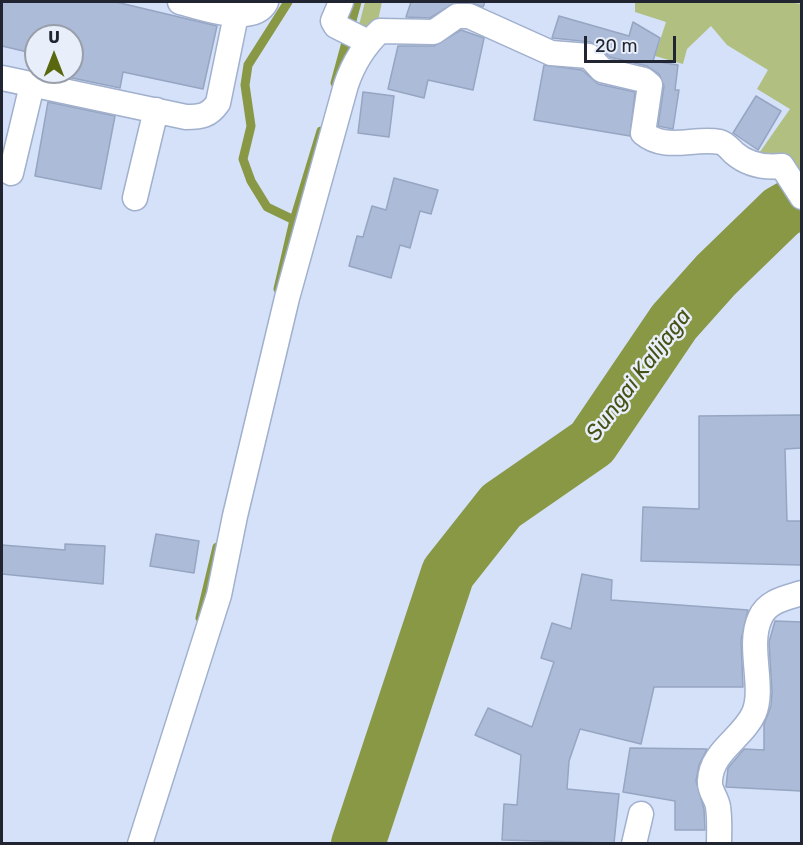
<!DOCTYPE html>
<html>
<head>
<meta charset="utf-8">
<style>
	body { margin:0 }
	#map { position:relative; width:803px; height:845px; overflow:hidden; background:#d4e1f9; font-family:Rubik,sans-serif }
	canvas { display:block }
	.frame { position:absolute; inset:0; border:3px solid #202531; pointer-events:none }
	.north { position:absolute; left:24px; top:24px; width:60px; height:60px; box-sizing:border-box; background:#e8eefa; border:2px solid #989eaa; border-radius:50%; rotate:0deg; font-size:16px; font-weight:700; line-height:24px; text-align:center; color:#202531 }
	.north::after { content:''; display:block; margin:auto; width:21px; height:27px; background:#59670e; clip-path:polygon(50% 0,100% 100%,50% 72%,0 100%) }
	.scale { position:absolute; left:584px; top:36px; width:92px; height:27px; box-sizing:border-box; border:3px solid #202531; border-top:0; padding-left:8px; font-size:18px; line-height:21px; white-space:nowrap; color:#202531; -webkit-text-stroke:4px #e8eefa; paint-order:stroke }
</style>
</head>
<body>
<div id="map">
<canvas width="803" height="845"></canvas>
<div class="frame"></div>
<div class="north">U</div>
<div class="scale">20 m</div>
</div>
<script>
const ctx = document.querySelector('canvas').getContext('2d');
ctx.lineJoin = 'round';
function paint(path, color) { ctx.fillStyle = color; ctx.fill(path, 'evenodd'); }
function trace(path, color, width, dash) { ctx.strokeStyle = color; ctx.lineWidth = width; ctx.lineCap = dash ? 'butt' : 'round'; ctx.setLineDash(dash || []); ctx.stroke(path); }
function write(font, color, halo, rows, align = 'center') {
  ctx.font = font + ' Rubik,sans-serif'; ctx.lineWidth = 5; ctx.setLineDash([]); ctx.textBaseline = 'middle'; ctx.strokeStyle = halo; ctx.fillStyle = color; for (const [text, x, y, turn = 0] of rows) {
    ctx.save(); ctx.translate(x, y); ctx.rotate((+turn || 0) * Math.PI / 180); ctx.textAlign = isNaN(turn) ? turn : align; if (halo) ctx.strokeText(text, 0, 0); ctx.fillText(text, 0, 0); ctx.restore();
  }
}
paint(new Path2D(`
	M365,2H382L377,25L369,31L359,25Z
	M635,2H788L801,4V175L755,159L790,109L757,89L768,70L727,45L711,26L687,49L683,64L655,56L666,22L635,12Z`), '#b1bf80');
trace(new Path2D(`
	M288,2L248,65L245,85L251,126L243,159L251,181L267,207L294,220
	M335,83L357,2
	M278,289L294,220L321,131
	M200,618L217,547`), '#889845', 9);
trace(new Path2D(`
	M358,844L448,573L501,506L592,443L674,322L716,275L781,212L802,200`), '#889845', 54);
const building = new Path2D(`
	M2,2H116L217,26L203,89L123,72L120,88L53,74V72H72V36H36V54L2,46Z
	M411,2H485L483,7L469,2H456L430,18L406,17Z
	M559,16L629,36L633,22L660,38L653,61L678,65L675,90H679L673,129L658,126L664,86L659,74L647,66L610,57L591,42L552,38Z
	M461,30L484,38L473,90L428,80L424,98L388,89L398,46H434Z
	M544,65L582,70L598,84L635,92L630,136L534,120Z
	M363,92L394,96L389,137L358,133Z
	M756,96L781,111L758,150L733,133Z
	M48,102L115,116L101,189L35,176Z
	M394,178L438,190L431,214L420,211L410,248L400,245L391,278L349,266L357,236L363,237L372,206L386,210Z
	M801,415V448L785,449L787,521H801V565L641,561L643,507L699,509V416Z
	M156,534L199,541L194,573L150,566Z
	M65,544L105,546L103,584L2,574V545L65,550Z
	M582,574L612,580L611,600L748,610L741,640L743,687H654L641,744L580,729L569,761L567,789L619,794L614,843L502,840L504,804L517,805L521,755L475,735L488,708L532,727L554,662L541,658L552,623L571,629Z
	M775,621L801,622V791L726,787L728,768L744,749L764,750V724L771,706L772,692L769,642Z
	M630,748L707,749L699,765L696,781L704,809L705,830H675V801L623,792Z`);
paint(building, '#acbbd8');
trace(building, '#96a5c1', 1.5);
const minor = new Path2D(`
	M180,2C201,7 253,27 266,2
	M341,2L333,21L336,26L368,42
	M2,78L186,117C201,117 209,116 218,103L236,15
	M11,173L32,85
	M135,198L156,110
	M140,844L219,595L235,516L287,298L346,85C353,64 364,46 380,31L434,32L457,16H469L551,53L589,56L602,70L644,80L650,85L643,133C666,152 693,137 720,142C725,143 730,149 734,153C748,165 764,168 782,166L802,197
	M634,844L641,814
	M719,844C719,832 720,819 718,807C717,798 709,791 710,781C711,751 743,738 754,713C765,687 747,646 760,618C767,601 786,598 802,593`);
trace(minor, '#a1b0cd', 27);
trace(minor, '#fff', 24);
write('italic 22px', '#465114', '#e8eefa', [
	["Sungai Kalijaga",639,375,-53]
]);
</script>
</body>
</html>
